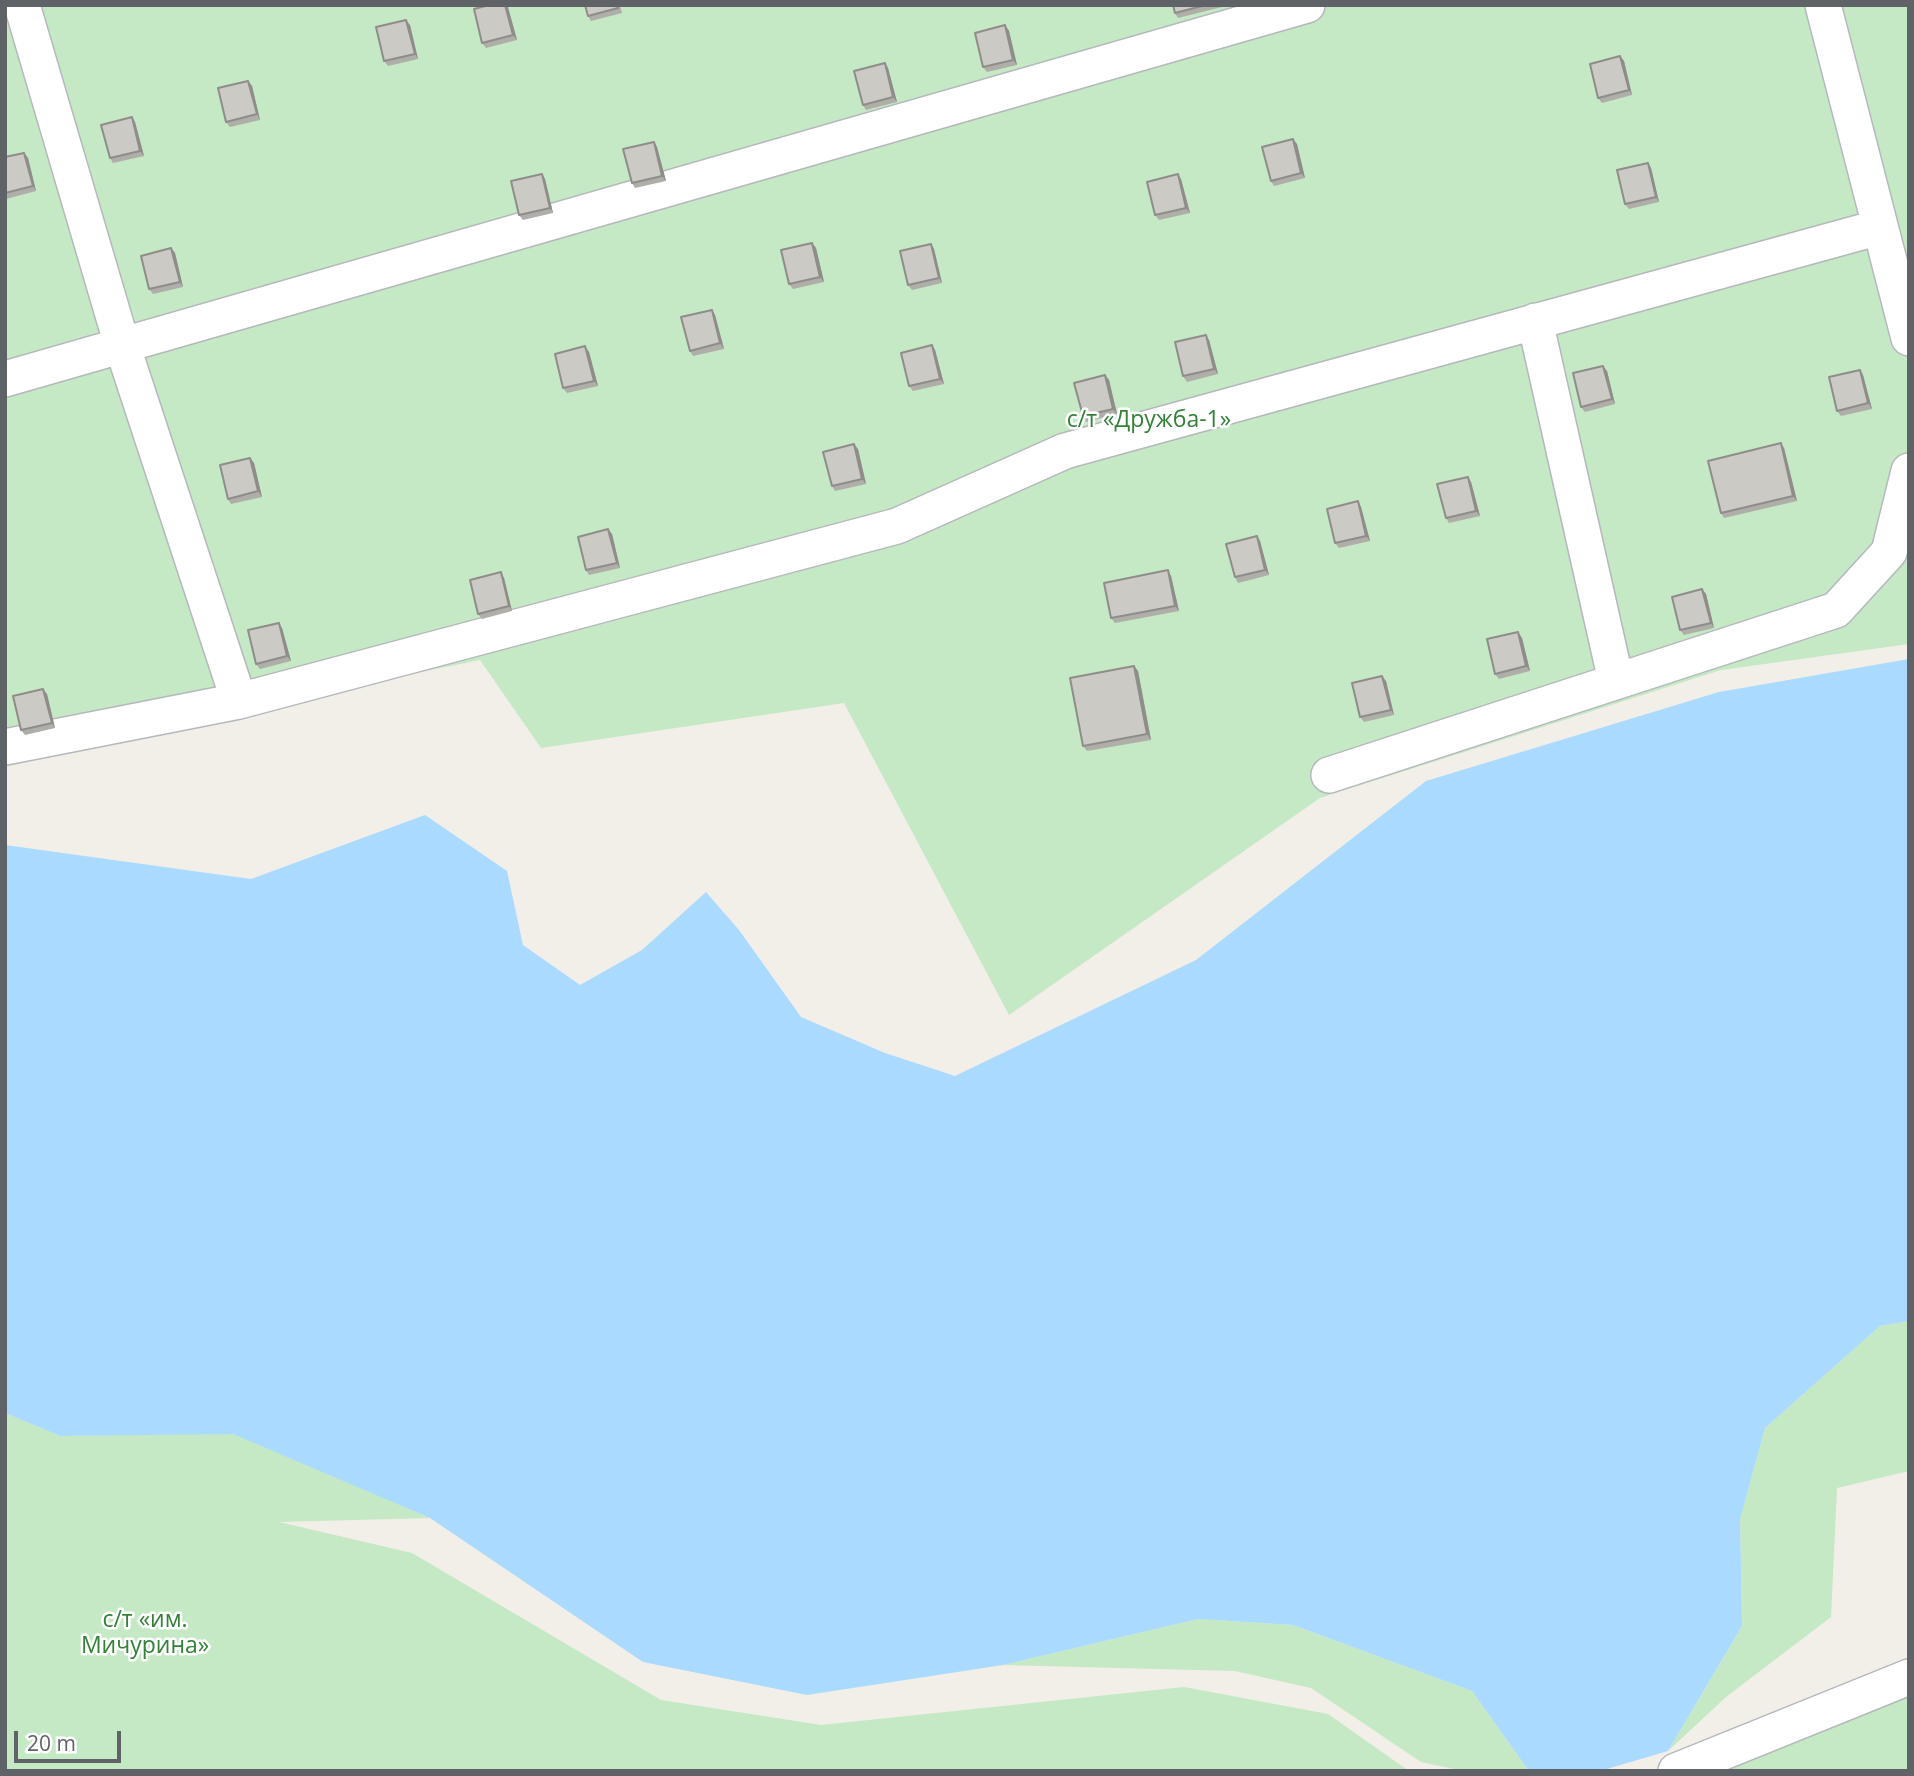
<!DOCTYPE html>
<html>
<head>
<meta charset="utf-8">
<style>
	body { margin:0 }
	#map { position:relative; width:1914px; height:1776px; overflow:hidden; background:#f1efe8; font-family:"Open Sans",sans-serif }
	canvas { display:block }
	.frame { position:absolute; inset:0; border:7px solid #5f6368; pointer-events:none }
	.scale { position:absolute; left:14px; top:1731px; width:107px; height:32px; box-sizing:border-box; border:4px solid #5f6368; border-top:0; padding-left:9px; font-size:21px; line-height:24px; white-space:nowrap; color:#5f6368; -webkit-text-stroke:5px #fff; paint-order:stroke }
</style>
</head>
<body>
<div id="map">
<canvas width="1914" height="1776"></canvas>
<div class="frame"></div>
<div class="scale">20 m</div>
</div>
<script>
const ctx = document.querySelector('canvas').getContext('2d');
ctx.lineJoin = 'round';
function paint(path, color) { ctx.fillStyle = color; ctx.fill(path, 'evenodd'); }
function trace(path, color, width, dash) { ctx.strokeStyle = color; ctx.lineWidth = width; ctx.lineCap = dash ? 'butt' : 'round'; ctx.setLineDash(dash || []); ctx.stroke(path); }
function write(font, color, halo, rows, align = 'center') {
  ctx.font = font + ' "Open Sans",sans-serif'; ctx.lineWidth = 5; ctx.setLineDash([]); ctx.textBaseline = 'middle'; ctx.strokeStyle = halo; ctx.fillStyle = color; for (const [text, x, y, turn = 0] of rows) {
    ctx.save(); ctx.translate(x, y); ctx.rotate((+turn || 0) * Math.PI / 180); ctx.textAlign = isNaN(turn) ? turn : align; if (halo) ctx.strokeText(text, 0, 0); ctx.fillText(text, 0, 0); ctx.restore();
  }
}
paint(new Path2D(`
	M5,5H1909V644L1721,670L1320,798L1009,1015L844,703L541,748L480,660L5,757Z
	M1909,1321V1471L1837,1488L1831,1617L1726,1697L1668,1751L1742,1626L1740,1518L1765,1428L1880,1326Z
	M5,1413L60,1436L233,1433L430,1518L279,1522L412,1553L661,1700L821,1725L1184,1687L1328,1714L1409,1771H5Z
	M1198,1619L1293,1625L1472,1691L1529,1771H1463L1421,1762L1311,1688L1235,1671L1003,1665Z
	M1909,1689V1771H1706Z`), '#c5e8c5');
paint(new Path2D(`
	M1909,659V1321L1880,1326L1765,1428L1740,1519L1742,1626L1668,1751L1600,1771H1529L1472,1691L1293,1625L1198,1619L1003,1665L807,1695L643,1662L430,1518L233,1434L60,1436L5,1413V845L251,879L425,815L507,871L523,945L580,985L642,950L706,892L739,930L801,1017L885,1053L955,1076L1196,960L1426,781L1719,692Z`), '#aadaff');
const minor = new Path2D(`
	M22,5L122,345L239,701
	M1823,5L1909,338
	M1535,321L1616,681
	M5,379L1307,5
	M5,747L239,701L897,526L1065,451L1880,227
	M1329,775L1836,610L1889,552L1909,471
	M1676,1771L1909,1677`);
trace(minor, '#b5b8bc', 38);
trace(minor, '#fff', 35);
paint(new Path2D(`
	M489,5H507L517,40L486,48L482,43Z
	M620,5L622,13L591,21L588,16Z
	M1173,5H1230L1178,18L1175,13Z
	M410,25L418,59L388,66L384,61Z
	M1005,25L1009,31L1017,65L987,72L983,67Z
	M1620,56L1624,61L1632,95L1602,103L1598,98Z
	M885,63L888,68L897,102L866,110L863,105Z
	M248,81L252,86L260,120L230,127L226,122Z
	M132,117L135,122L144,156L113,163L110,158Z
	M654,142L657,147L666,181L635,188L632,183Z
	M1297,144L1305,178L1274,186L1271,181Z
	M24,153L28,158L36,191L6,199L5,157Z
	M1648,163L1651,168L1659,202L1629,209L1625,204Z
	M542,174L545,179L553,213L523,220L519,215Z
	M1181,179L1190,213L1159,220L1155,215Z
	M812,243L816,248L824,282L793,289L789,284Z
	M931,244L934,249L942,283L912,290L908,285Z
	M171,248L175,253L183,287L153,294L149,289Z
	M712,310L715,315L724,349L693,356L690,351Z
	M1209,340L1218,374L1187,382L1183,376Z
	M932,345L935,350L944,384L913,391L909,386Z
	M589,352L598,386L567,393L563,388Z
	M1860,370L1863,375L1872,409L1841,416L1837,411Z
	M1607,371L1615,404L1585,412L1581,407Z
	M1105,375L1109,380L1117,414L1086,422L1083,416Z
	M1784,448L1797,501L1724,518L1721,513Z
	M858,449L866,484L835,491L832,486Z
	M250,458L254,463L262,497L231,504L228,499Z
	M1471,482L1480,516L1449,523L1446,518Z
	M1358,501L1361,507L1370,541L1339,548L1335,543Z
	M612,534L620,568L589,575L586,570Z
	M1257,536L1260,541L1269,575L1238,583L1235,577Z
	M1171,576L1179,611L1115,623L1111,618Z
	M504,578L512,611L482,619L478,614Z
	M1702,589L1706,594L1714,628L1684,635L1680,630Z
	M282,628L291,661L260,669L256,664Z
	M1522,638L1530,671L1499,679L1495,674Z
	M1134,666L1138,671L1151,740L1087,751L1083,746Z
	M1386,681L1394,715L1364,722L1360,717Z
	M47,694L55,728L25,735L21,730Z`), '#afaea9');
paint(new Path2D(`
	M505,5L508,7L517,40L513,35Z
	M406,20L410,25L418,59L415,54Z
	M1005,25L1009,31L1017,65L1013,60Z
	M1620,56L1624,61L1632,95L1629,90Z
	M885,63L888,68L897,102L893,97Z
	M248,81L252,86L260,120L257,114Z
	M132,117L135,122L144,156L140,151Z
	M1293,139L1297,144L1305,178L1301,173Z
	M654,142L657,147L666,181L662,176Z
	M24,153L28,158L36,191L33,186Z
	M1648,163L1651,168L1659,202L1656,197Z
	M542,174L545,179L553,213L550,208Z
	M1178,174L1181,179L1190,213L1186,208Z
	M812,243L816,248L824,282L820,277Z
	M931,244L934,249L942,283L939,278Z
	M171,248L175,253L183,287L180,282Z
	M712,310L715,315L724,349L720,343Z
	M1206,335L1209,340L1218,374L1214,369Z
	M932,345L935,350L944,384L940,379Z
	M585,346L589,352L598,386L594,381Z
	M1603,366L1607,371L1615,404L1612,399Z
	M1860,370L1863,375L1872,409L1868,403Z
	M1105,375L1109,380L1117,414L1113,409Z
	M1781,443L1784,448L1797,501L1793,496Z
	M854,444L858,449L866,484L862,479Z
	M250,458L254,463L262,497L258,491Z
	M1468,477L1471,482L1480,516L1476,511Z
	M1358,501L1361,507L1370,541L1366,536Z
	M608,529L612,534L620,568L617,563Z
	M1257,536L1260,541L1269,575L1265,570Z
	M1168,570L1171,576L1179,611L1175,606Z
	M501,572L504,578L512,611L509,606Z
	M1702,589L1706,594L1714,628L1711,623Z
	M279,623L282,628L291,661L287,656Z
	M1518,632L1522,638L1530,671L1526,666Z
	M1134,666L1138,671L1151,740L1147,734Z
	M1382,676L1386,681L1394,715L1391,710Z
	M43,689L47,694L55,728L52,723Z`), '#8f8d8a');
const building = new Path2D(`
	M489,5H505L513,35L482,43L474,9Z
	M585,5H618V8L588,16Z
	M1173,5H1206L1175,13Z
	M406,20L415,54L384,61L376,27Z
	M1005,25L1013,60L983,67L975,33Z
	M1620,56L1629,90L1598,98L1590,64Z
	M885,63L893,97L863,105L854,71Z
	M248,81L257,114L226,122L218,88Z
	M132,117L140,151L110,158L101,125Z
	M1293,139L1301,173L1271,181L1262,147Z
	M654,142L662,176L632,183L623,149Z
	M24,153L33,186L5,193V157Z
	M1648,163L1656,197L1625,204L1617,170Z
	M542,174L550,208L519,215L511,181Z
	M1178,174L1186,208L1155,215L1147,182Z
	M812,243L820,277L789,284L781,250Z
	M931,244L939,278L908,285L900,251Z
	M171,248L180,282L149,289L141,256Z
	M712,310L720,343L690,351L681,317Z
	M1206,335L1214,369L1183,376L1175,342Z
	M932,345L940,379L909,386L901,353Z
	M585,346L594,381L563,388L555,354Z
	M1603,366L1612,399L1581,407L1573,373Z
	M1860,370L1868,403L1837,411L1829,377Z
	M1105,375L1113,409L1083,416L1074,383Z
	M1781,443L1793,496L1721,513L1708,461Z
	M854,444L862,479L832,486L823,452Z
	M250,458L258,491L228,499L220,465Z
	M1468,477L1476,511L1446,518L1437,484Z
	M1358,501L1366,536L1335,543L1327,509Z
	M608,529L617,563L586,570L578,537Z
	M1257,536L1265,570L1235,577L1226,544Z
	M1168,570L1175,606L1111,618L1104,583Z
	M501,572L509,606L478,614L470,580Z
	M1702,589L1711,623L1680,630L1672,597Z
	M279,623L287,656L256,664L248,630Z
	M1518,632L1526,666L1495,674L1487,639Z
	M1134,666L1147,734L1083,746L1070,678Z
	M1382,676L1391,710L1360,717L1352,683Z
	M43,689L52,723L21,730L13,696Z`);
paint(building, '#cccac5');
trace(building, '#8f8d8a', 2);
write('23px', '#348238', '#fff', [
	["с/т «Дружба-1»",1149,420],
	["с/т «им.",145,1620],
	["Мичурина»",145,1646]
]);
</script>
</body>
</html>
